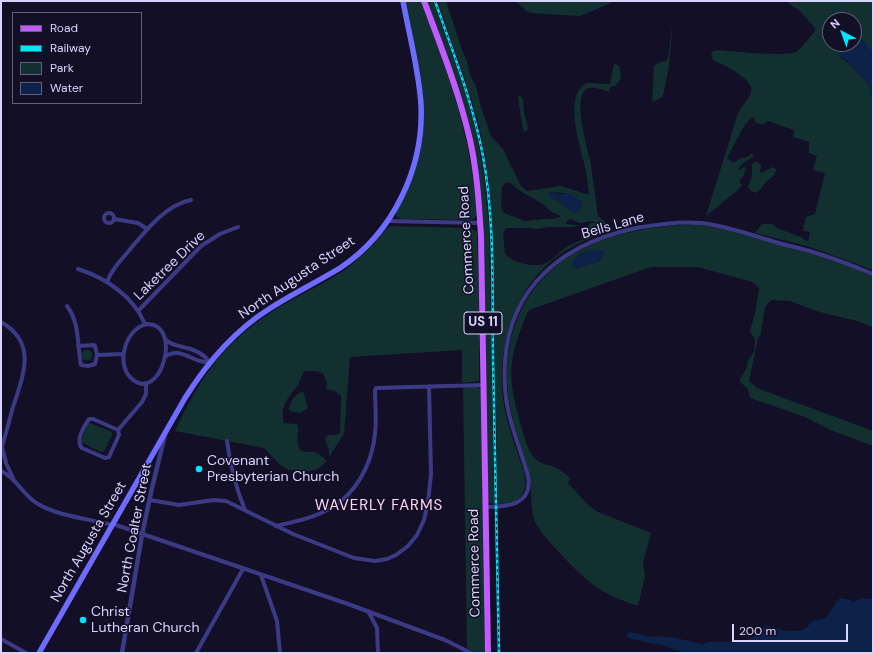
<!DOCTYPE html>
<html>
<head>
<meta charset="utf-8">
<style>
	body { margin:0 }
	#map { position:relative; width:874px; height:654px; overflow:hidden; background:#130f26; font-family:"DM Sans",sans-serif }
	canvas { display:block }
	.frame { position:absolute; inset:0; border:2px solid #d9d4ff; pointer-events:none }
	.legend { position:absolute; left:12px; top:12px; width:130px; height:92px; box-sizing:border-box; background:#130f26; border:1px solid #625e7d; margin:0; padding:5px 7px; list-style:none; font-size:12px; color:#d9d4ff }
	.legend li { display:flex; align-items:center; gap:8px; height:20px }
	.legend b { width:20px; border:1px solid #625e7d }
	.north { position:absolute; left:822px; top:12px; width:40px; height:40px; box-sizing:border-box; background:#130f26; border:1px solid #625e7d; border-radius:50%; rotate:319deg; font-size:11px; font-weight:700; line-height:16px; text-align:center; color:#d9d4ff }
	.north::after { content:''; display:block; margin:auto; width:14px; height:18px; background:#00e5ff; clip-path:polygon(50% 0,100% 100%,50% 72%,0 100%) }
	.scale { position:absolute; left:732px; top:624px; width:116px; height:18px; box-sizing:border-box; border:2px solid #d9d4ff; border-top:0; padding-left:5px; font-size:12px; line-height:14px; white-space:nowrap; color:#d9d4ff; -webkit-text-stroke:3px #130f26; paint-order:stroke }
</style>
</head>
<body>
<div id="map">
<canvas width="874" height="654"></canvas>
<div class="frame"></div>
<ul class="legend">
<li><b style="height:5px;background:#c25bff"></b>Road</li>
<li><b style="height:5px;background:#00e5ff"></b>Railway</li>
<li><b style="height:11px;background:#12302f"></b>Park</li>
<li><b style="height:11px;background:#0c2248"></b>Water</li>
</ul>
<div class="north">N</div>
<div class="scale">200 m</div>
</div>
<script>
const ctx = document.querySelector('canvas').getContext('2d');
ctx.lineJoin = 'round';
function paint(path, color) { ctx.fillStyle = color; ctx.fill(path, 'evenodd'); }
function trace(path, color, width, dash) { ctx.strokeStyle = color; ctx.lineWidth = width; ctx.lineCap = dash ? 'butt' : 'round'; ctx.setLineDash(dash || []); ctx.stroke(path); }
function write(font, color, halo, rows, align = 'center') {
  ctx.font = font + ' "DM Sans",sans-serif'; ctx.lineWidth = 3; ctx.setLineDash([]); ctx.textBaseline = 'middle'; ctx.strokeStyle = halo; ctx.fillStyle = color; for (const [text, x, y, turn = 0] of rows) {
    ctx.save(); ctx.translate(x, y); ctx.rotate((+turn || 0) * Math.PI / 180); ctx.textAlign = isNaN(turn) ? turn : align; if (halo) ctx.strokeText(text, 0, 0); ctx.fillText(text, 0, 0); ctx.restore();
  }
}
paint(new Path2D(`
	M405,1H421C437,44 454,87 464,131C471,158 474,185 477,213L475,218L472,220L401,219L396,216V213L406,192L414,173L423,124Z
	M427,1H433C446,39 462,77 472,116C482,153 486,191 489,228L494,504L490,503L488,500L484,264L475,157Z
	M438,1H446L462,50L467,61L470,75L476,86L480,104L491,136L503,149L521,186L527,191L561,186L589,195C588,186 587,176 585,167C581,146 562,96 587,83L610,84L614,64L619,65L621,76L620,80L615,86L610,87L609,92C602,90 591,85 585,90C573,102 588,149 591,165C593,182 596,199 598,216L613,229C594,236 575,244 559,255C513,288 495,352 504,405C508,428 517,450 524,472C529,493 520,504 498,504L492,224C490,199 489,173 484,148C474,97 454,49 438,1ZM509,182L520,191L543,204L550,211L559,215L560,217L554,219H544L525,221L504,213L502,210L501,206L502,188L504,184ZM551,192C569,194 571,191 581,207L575,213H573L556,200L550,197L549,195ZM570,219L580,223L594,221V223H591L587,227L590,234C585,240 575,242 568,246C560,251 554,259 546,263C535,269 512,262 505,254L503,234L506,228H529L538,229L548,227H574L578,225L566,224V222Z
	M516,1H615L588,13L579,16L530,13L525,10Z
	M785,1H873V53C866,45 854,32 854,20H851C841,8 840,20 830,20V44H845L844,48L839,53V57L846,61L868,83L872,96L873,110V270L807,246L755,233L762,224H772L779,229L801,237L808,242L810,232L804,231L803,230L806,217L815,214L825,173L813,170L817,156L809,153V142L793,137L794,130L768,121C763,126 760,124 755,122L754,118L752,117L744,126L727,158L734,163L741,158L747,157L752,153L753,155V157L743,163L738,169L739,170L744,167L746,168L744,175L739,181L742,185L738,190L706,216L737,116C740,107 749,100 751,92C756,80 722,64 713,60L711,53L713,51L716,50C729,51 787,57 796,52C803,47 809,38 815,31V28L800,11Z
	M673,19L669,66L664,92L662,97L652,102L654,66L658,63L666,61L668,57Z
	M519,95L523,99L524,112L528,128L526,132L523,130L518,98Z
	M756,161L761,165L760,171L761,173L773,167L776,169C775,177 771,177 766,182C762,186 761,190 756,193L750,190L748,188L752,175V164Z
	M695,224L727,229L783,246L805,251L827,258L873,276V327L857,321L816,311L790,301L772,300L769,302L765,307L761,333L758,339L749,381L757,388L873,431V446L830,430L805,417L750,398L748,389L739,381L747,367L748,360L754,352L755,340L750,331L755,313L759,289L758,287L752,282L698,267H651L529,310L527,314C506,362 508,380 522,429C524,437 529,454 535,459C540,464 549,465 555,467C561,470 565,474 570,478L568,483L588,505L598,512L651,533L643,563L645,576L638,606C622,601 606,594 592,584C580,575 537,532 534,519C529,502 533,485 528,469C520,444 511,419 508,393C501,332 528,275 584,248C617,231 658,226 695,224ZM590,250H603V256L599,261L577,268L572,264L578,255Z
	M391,226L470,228L477,232L479,292V381L462,383V350L350,357L344,434L329,457V451L325,438L328,435H336L340,433L341,396L335,391L326,389L327,383L323,373L315,371H305C301,375 301,380 298,385C289,397 279,406 284,423L297,424C300,431 296,438 298,446C300,454 308,451 314,452C319,453 323,457 327,461L318,469L309,471L289,470L280,465L264,448L175,431C201,374 227,339 281,306C304,292 329,282 350,266C358,259 367,251 374,243C379,238 384,229 391,226Z
	M81.5 355a5.5 5.5 0 1 1 11 0a5.5 5.5 0 1 1-11 0Z
	M463,387H478L481,390L485,650L483,653H476L467,648Z
	M302,392L304,393L308,408L300,413L290,411L289,409C291,401 294,394 302,392Z
	M90,423L112,432V435L104,452H101L81,442L87,425Z`), '#12302f');
paint(new Path2D(`
	M854,24L863,41L873,53V110L872,96L868,83L847,61L839,57V53L844,48L845,44H854Z
	M552,192L559,194L569,193L581,201L582,205L575,213H573L556,200L549,197V194Z
	M590,250H603L604,253C600,265 587,264 577,268H574L572,264L577,256Z
	M840,598L847,599L853,602L862,598L873,599V653H685L665,646L631,639L626,636L629,632L652,637L659,636L676,638L702,644L708,642H744L755,636L766,625C774,629 795,633 803,630C808,627 811,621 816,620C821,619 823,620 827,616C833,611 834,603 840,598Z`), '#0c2248');
trace(new Path2D(`
	M104 218a5 5 0 1 1 10 0a5 5 0 1 1-10 0Z
	M114,219L138,223L147,229
	M388,221L480,223
	M78,269C106,278 133,296 145,324
	M107,282C111,271 119,262 127,253C143,234 164,205 191,200
	M67,306C80,323 77,345 81,365L88,366L95,364L97,355L95,346L94,345L78,346
	M138,311L201,246L220,234L238,227
	M1,322C38,343 23,376 13,407C9,421 6,435 1,449
	M147,324C184,324 160,406 131,378C115,363 126,328 147,324Z
	M165,339C173,350 197,343 210,363
	M97,355L123,354
	M165,357C176,347 189,358 200,361C203,362 207,362 210,363
	M89,419H93L118,430L119,435L109,457L105,458L82,448C75,441 84,426 89,419Z
	M118,430L142,402L146,394V384
	M227,441C230,465 236,488 245,510
	M2,447L6,463L13,478
	M1,471C17,478 23,496 38,504C58,516 89,519 113,525
	M150,500L179,505L214,500L226,501L293,534L354,558L375,561L387,559L396,555L408,546L417,535L424,520L428,502L431,474L429,386
	M486,507C507,507 533,505 528,476C520,447 507,419 505,388C499,298 552,246 636,228C658,224 680,221 702,223C727,226 751,235 775,242C788,246 801,248 813,252C834,258 853,266 873,274
	M113,524L348,604L445,640L471,653
	M276,526C298,521 323,516 341,501C361,485 373,458 375,433C377,419 375,405 375,390L376,388L484,385
	M261,575L277,621L280,653
	M368,611L377,628L378,653
	M1,639L26,653
	M196,653L243,569`), '#3d3a85', 4);
trace(new Path2D(`
	M122,653L142,535L152,488L165,435`), '#3d3a85', 4.5);
trace(new Path2D(`
	M39,653L185,398C207,363 234,331 269,309C292,294 317,282 340,268C393,233 424,168 421,105C419,70 409,35 403,1`), '#6f6bff', 5.5);
trace(new Path2D(`
	M424,1C441,47 459,92 470,140C477,171 479,204 481,236L488,653`), '#c25bff', 6);
const rail = new Path2D(`
	M435,1C453,52 473,103 483,156C495,222 492,291 493,358C495,456 497,555 499,653`);
trace(rail, '#00e5ff', 2.5);
trace(rail, '#130f26', 1, [3]);
for (const [x, y, r, color] of [
	[199,469,4,"#00e5ff"],
	[83,620,4,"#00e5ff"]
]) { const dot = new Path2D(); dot.arc(x, y, r, 0, 2 * Math.PI); ctx.fillStyle = color; ctx.fill(dot); trace(dot, '#130f26', 1.5); }
for (const [x, y, w] of [
	[483,323,38]
]) { const box = new Path2D(); box.roundRect(x - w / 2, y - 11, w, 22, 3); ctx.fillStyle = '#130f26'; ctx.fill(box); trace(box, '#d9d4ff', 1); }
write('bold 13px', '#d9d4ff', null, [
	["US 11",483,323]
]);
write('14px', '#d9d4ff', '#130f26', [
	["Bells Lane",613,226,-16],
	["Commerce Road",467,240,-93],
	["Laketree Drive",170,266,-44],
	["North Augusta Street",297,278,-34],
	["North Coalter Street",135,528,-79],
	["North Augusta Street",89,542,-60],
	["Commerce Road",475,563,-91]
]);
write('14px', '#d9d4ff', '#130f26', [
	["Covenant",207,461],
	["Presbyterian Church",207,477],
	["Christ",91,612],
	["Lutheran Church",91,628]
], 'left');
ctx.letterSpacing = '1px';
write('15px', '#ffd6f0', '#130f26', [
	["WAVERLY FARMS",379,506]
]);
ctx.letterSpacing = '0px';
</script>
</body>
</html>
